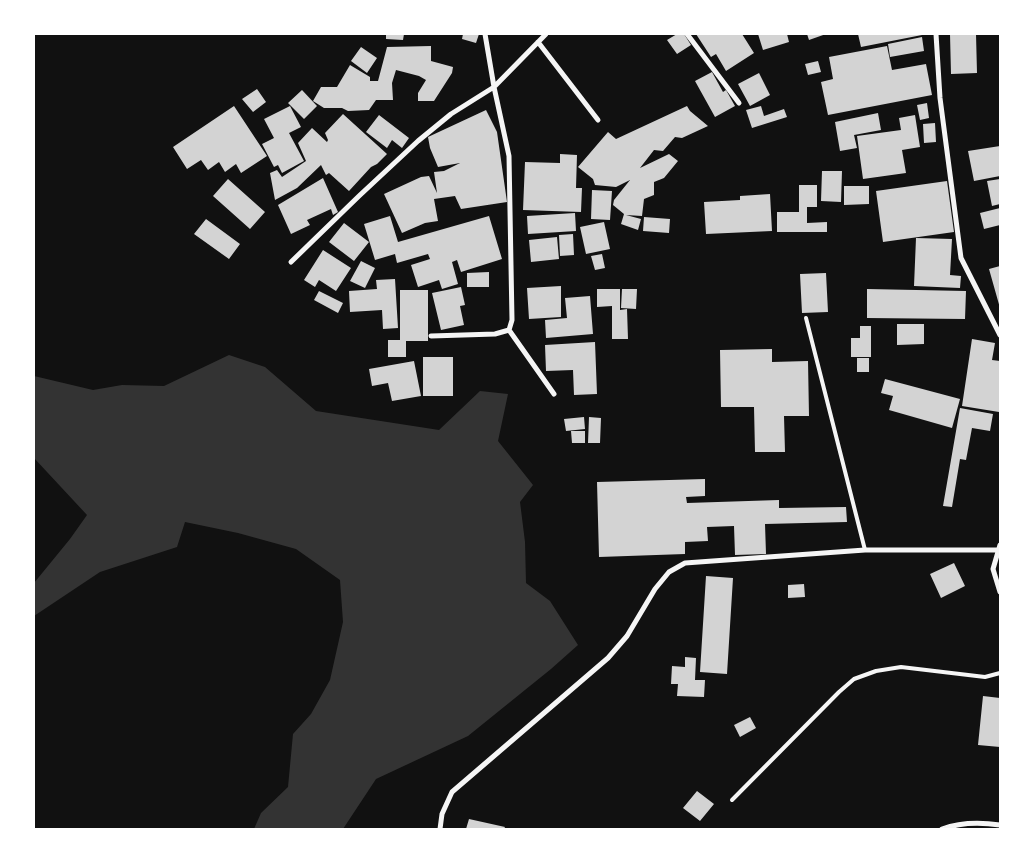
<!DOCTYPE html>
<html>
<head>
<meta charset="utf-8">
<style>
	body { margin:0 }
	#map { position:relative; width:1034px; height:863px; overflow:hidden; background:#111; font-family:"PT Serif",serif }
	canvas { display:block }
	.frame { position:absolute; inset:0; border:35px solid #fff; pointer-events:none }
</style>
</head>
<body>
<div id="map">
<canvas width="1034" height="863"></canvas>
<div class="frame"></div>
</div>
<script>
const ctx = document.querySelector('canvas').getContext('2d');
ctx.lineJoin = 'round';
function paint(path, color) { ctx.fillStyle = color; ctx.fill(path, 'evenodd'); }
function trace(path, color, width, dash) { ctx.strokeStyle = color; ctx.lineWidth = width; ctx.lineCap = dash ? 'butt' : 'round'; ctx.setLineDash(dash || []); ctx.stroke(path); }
paint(new Path2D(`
	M229,355L265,367L316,411L439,430L480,391L508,394L498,441L533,485L520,502L525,542L526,583L550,601L578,645L551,669L468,736L376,779L343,829H254L261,813L288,787L293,734L311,714L330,680L343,622L340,580L296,549L238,533L185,522L177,547L100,572L34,616V583L70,539L87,515L34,458V376L93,390L122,385L164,386Z`), '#333');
paint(new Path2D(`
	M386,34H404L403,40L386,39Z
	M463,34H479L476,43L462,39Z
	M677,34H684L691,45L677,54L667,40Z
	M696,34H742L754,53L726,71L716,54L711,57Z
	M758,34H787L789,42L763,50Z
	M807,34H826L809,40Z
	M858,34H922V35L861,47Z
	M950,34H976L977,73L951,74Z
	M922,37L924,51L890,57L888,44Z
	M431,46V61L453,67L452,73L434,101H418V93L426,80L419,76L396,70L392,83L393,100H376L369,110L348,111L342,108H324L313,101L321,87H337L350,65L370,77V81H378L387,47Z
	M887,46L892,70L926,64L932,95L828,115L821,82L833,79L829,57Z
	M361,47L377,58L367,73L351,61Z
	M818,61L821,72L808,75L805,64Z
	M712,72L723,92L726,90L735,106L715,117L695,81Z
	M759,73L770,95L750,106L738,84Z
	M257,89L266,102L253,112L242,99Z
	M302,90L317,106L304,119L288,103Z
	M927,103L929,118L920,120L917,105Z
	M234,106L267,156L241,173L236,164L225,172L219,162L208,170L201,160L187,169L173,147Z
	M290,106L301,127L289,133L304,161L282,173L278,165L274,167L262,144L274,138L264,119Z
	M687,106L690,111L708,126L682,138L675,137L663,151L654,150L640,168L669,154L678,161L664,178L654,182V195L644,199L642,216L626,215L641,219L638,230L621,224L624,214L613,205L614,200L630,180L616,187L595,185L593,179L578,167L608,132L616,139Z
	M761,106L764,116L784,109L787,117L752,128L746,110Z
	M486,110L497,132L507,202L461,209L455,196L434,199L438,221L425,223L402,233L384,194L421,177L429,176L437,193L434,172L444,171L460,163L438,167L430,148L428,137Z
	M878,113L881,130L854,135L857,148L840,151L835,122Z
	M343,114L387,154L377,164L371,167L349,191L329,173L326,175L321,165L297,188L275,200L270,173L277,170L282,177L306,161L298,143L312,128L327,142L328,140L325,133Z
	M379,115L409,138L402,148L392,140L387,148L366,132Z
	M915,115L920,147L902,150L906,173L863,179L857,136L901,130L899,118Z
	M935,123L936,142L924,143L923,124Z
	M1000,146V176L974,181L968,151Z
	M560,154L577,155L576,188H582L581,212L523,210L525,162L560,163Z
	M822,171H842L841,202L821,201Z
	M323,178L338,212L333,215L331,209L307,220L310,225L291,234L278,205Z
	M228,179L265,212L250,229L213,196Z
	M1000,179V204L992,206L987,181Z
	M947,181L954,232L883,242L876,191Z
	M799,185H817V207H807V223L827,222V232H777V212H799Z
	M844,186H869V204L844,205Z
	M592,190L612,191L610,220L591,219Z
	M770,194L772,231L706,234L704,202L740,200V196Z
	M1000,208V225L984,229L980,213Z
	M575,213L576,231L528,234L527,216Z
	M390,216L398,242L489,216L502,259L461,272L457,260L452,262L458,284L442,289L439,280L418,287L411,265L430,259L428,254L397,263L395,254L375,260L364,224Z
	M644,217L670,219L669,233L643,231Z
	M206,219L240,244L229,259L194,234Z
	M604,222L610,249L586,254L580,227Z
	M344,223L369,242L354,261L329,242Z
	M573,234L574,255L560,256L559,235Z
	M557,237L559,259L531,262L529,240Z
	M916,238L952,239L950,275L961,276L960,288L914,286Z
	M323,250L351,268L336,291L319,280L315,287L304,280Z
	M602,254L605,268L595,270L591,256Z
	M361,261L375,268L365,288L350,281Z
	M1000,266V308L989,269Z
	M489,272V287H467V273Z
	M826,273L828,312L802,313L800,274Z
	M395,279L398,328L383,329L382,310L350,312L349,291L377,289L376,280Z
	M561,286V317L529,319L527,288Z
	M461,287L465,305L460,306L464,325L441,330L432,293Z
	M597,289H620V310L627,309L628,339H612V306L597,307Z
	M622,289H637L636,309L621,308Z
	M867,289L966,291L965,319L867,318Z
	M400,290H428V341H406V357H388V340H400Z
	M319,291L343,303L338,313L314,300Z
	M590,296L593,334L546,338L545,320L567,318L565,298Z
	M897,324H924V344L897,345Z
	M860,326H871V357H851V338H860Z
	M972,339L995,343L992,360L1000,361L999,412L962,406Z
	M595,342L597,394L574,395L573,370L546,371L545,345Z
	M772,349V362L808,361L809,416H784L785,452H755L754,407H721L720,350Z
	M423,357H453V396H423Z
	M857,358H869V372H857Z
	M414,361L421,396L392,401L388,383L372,386L369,369Z
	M885,379L960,399L952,428L889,410L893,396L881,393Z
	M960,408L993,414L990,431L972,428L966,460L960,459L952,507L943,506Z
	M584,417L585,429L566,431L564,419Z
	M589,417L601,418L600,443H588Z
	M571,431H585V443H572Z
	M705,479V496L686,497L687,503L779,500V508L846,507L847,522L765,524L766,554L735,555L734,526L707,527L708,541L685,542V554L599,557L597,482Z
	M954,563L965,586L941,598L930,574Z
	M706,576L733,578L727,674L700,672Z
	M804,584L805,597L788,598V585Z
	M685,657L696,658L695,680H705L704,697L677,696L678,684H671L672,666L685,667Z
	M983,696L1000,698V747L978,745Z
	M750,717L756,728L740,737L734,725Z
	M697,791L714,804L700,821L683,808Z
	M469,819L505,827L504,829H466Z`), '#d3d3d3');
trace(new Path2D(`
	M806,318L865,550
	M732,800L839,692L854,679L876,671L901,667L985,677L1000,673`), '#f5f5f5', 4);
trace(new Path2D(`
	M485,34L494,87L546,34
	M687,34L739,103
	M936,34L940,98L961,258L1000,335
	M538,42L598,120
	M291,262L359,196L418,141L451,114L494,87L509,156L512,320L509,330L495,334L431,336
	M509,330L554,394
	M1000,545L993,569L1000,592
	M440,829L442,814L452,792L608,658L627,636L655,589L669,572L685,563L865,550H998
	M942,829C961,822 980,822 1000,825`), '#f5f5f5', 5);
</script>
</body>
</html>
